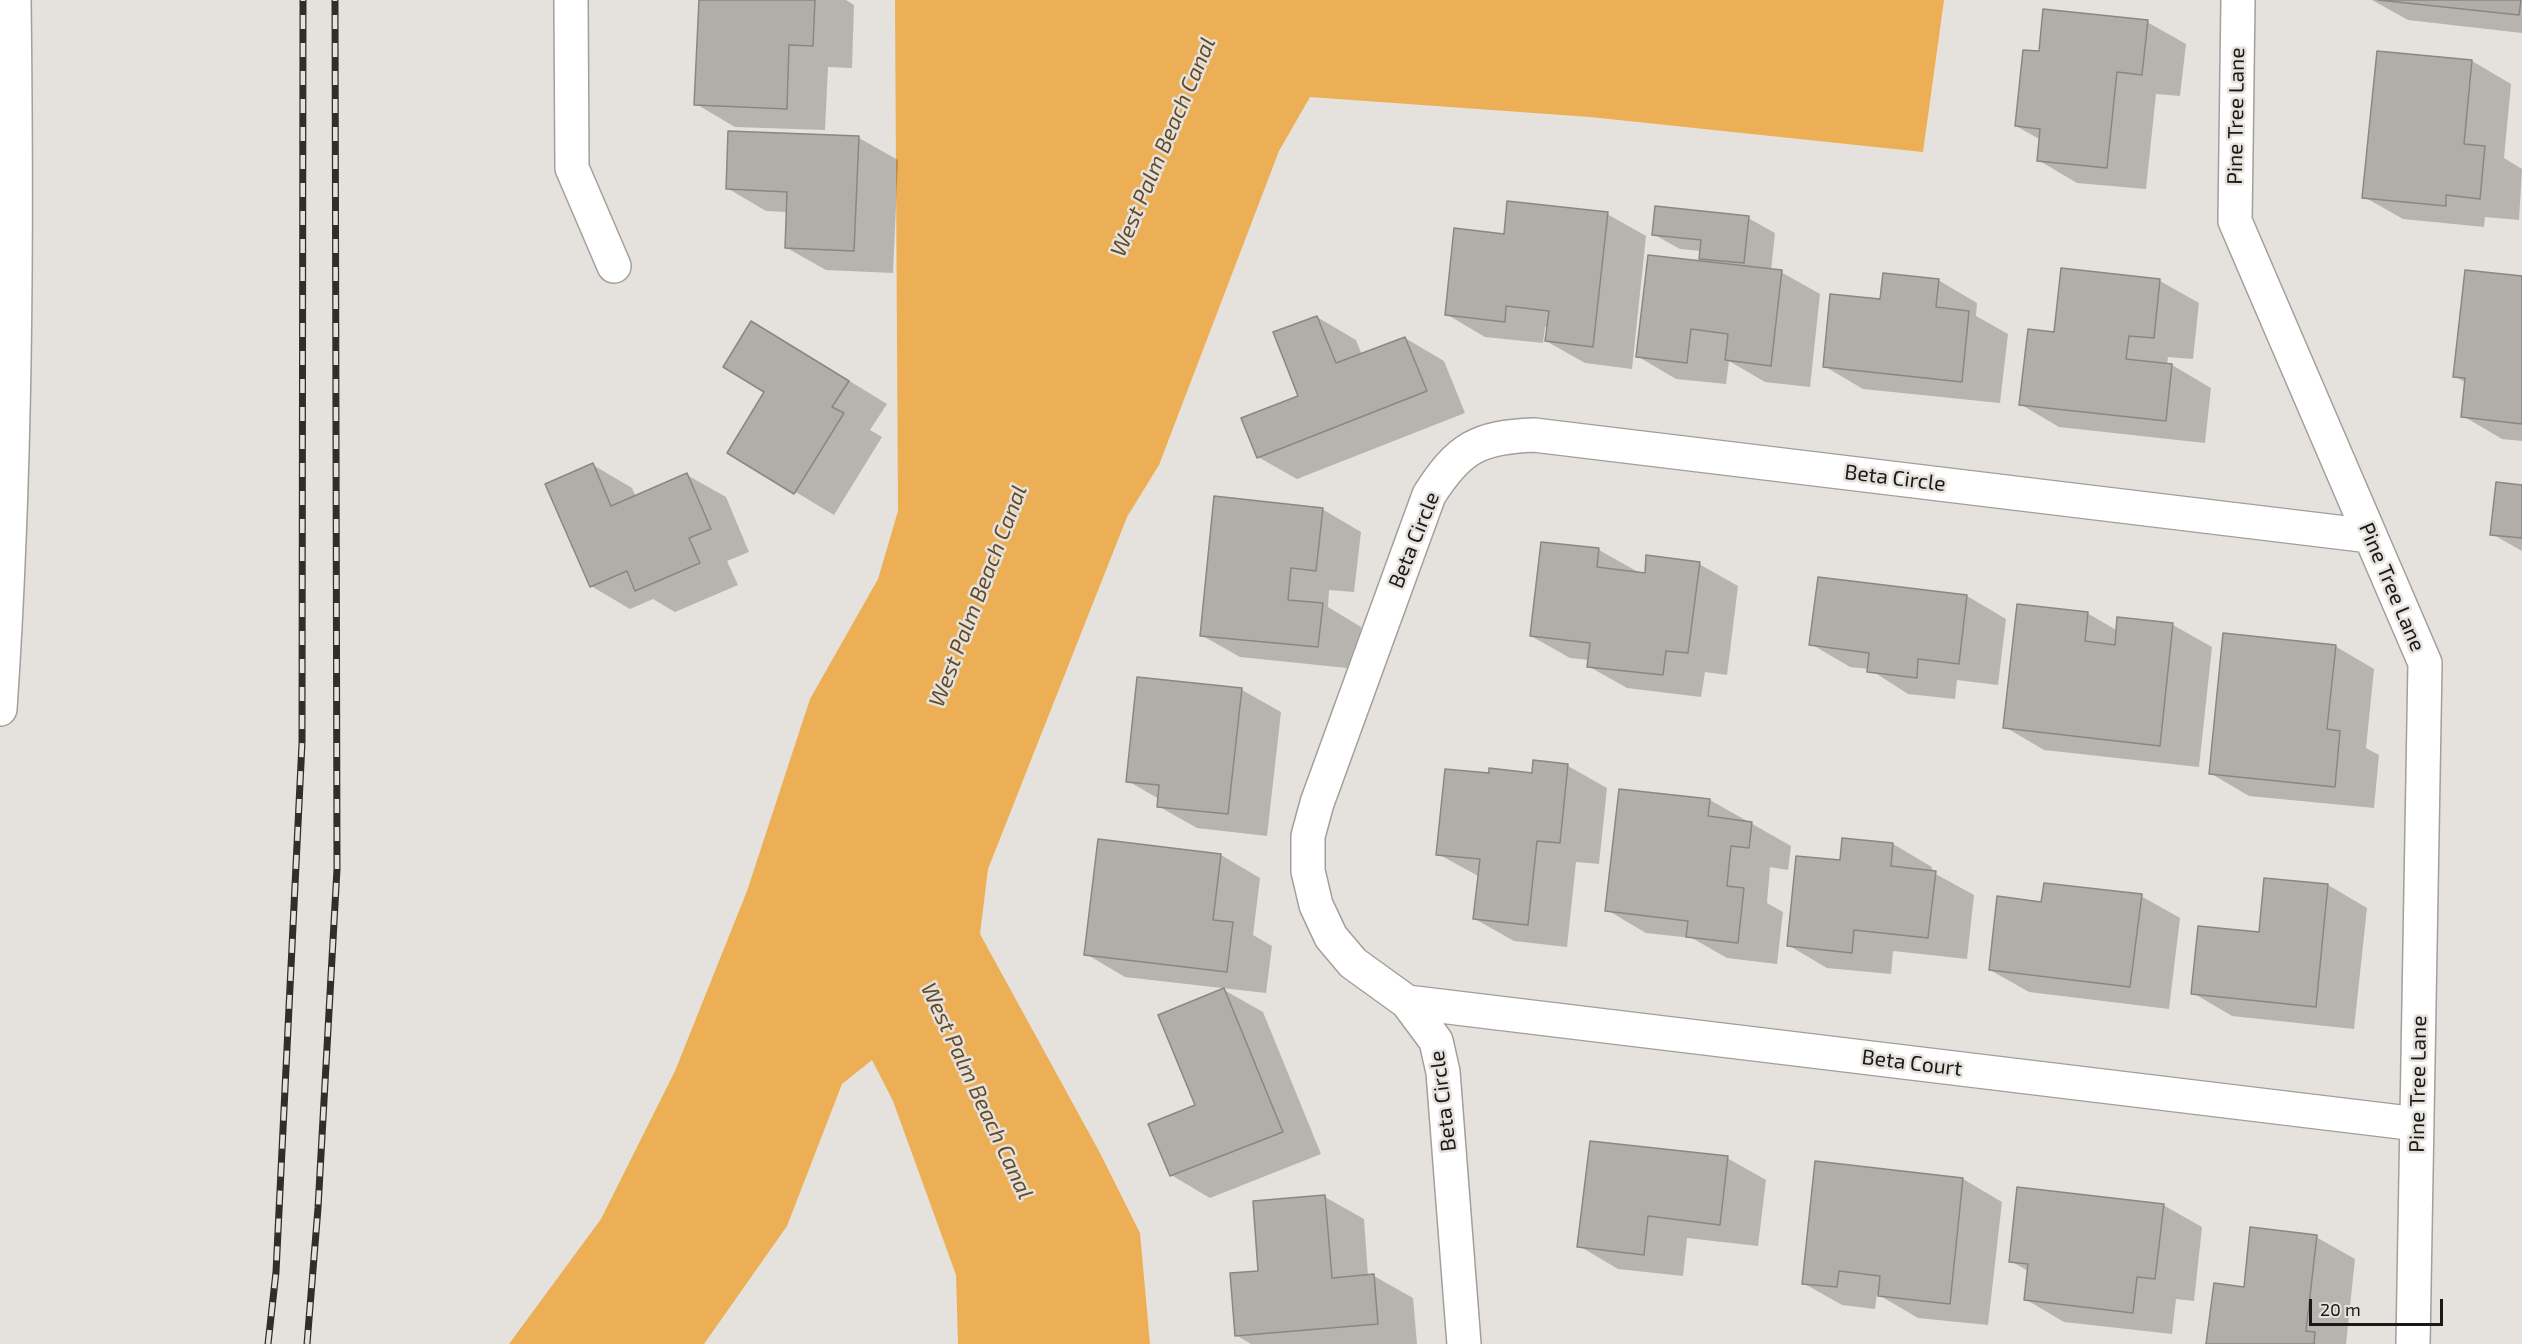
<!DOCTYPE html>
<html>
<head>
<meta charset="utf-8">
<style>
	body { margin:0 }
	#map { position:relative; width:2522px; height:1344px; overflow:hidden; background:#e5e1dd; font-family:"Exo 2",sans-serif }
	canvas { display:block }
	.scale { position:absolute; left:2309px; top:1299px; width:134px; height:27px; box-sizing:border-box; border:3px solid #1a1917; border-top:0; padding-left:8px; font-size:18px; line-height:21px; white-space:nowrap; color:#1a1917; -webkit-text-stroke:4px #e5e1dd; paint-order:stroke }
</style>
</head>
<body>
<div id="map">
<canvas width="2522" height="1344"></canvas>
<div class="scale">20 m</div>
</div>
<script>
const ctx = document.querySelector('canvas').getContext('2d');
ctx.lineJoin = 'round';
function paint(path, color) { ctx.fillStyle = color; ctx.fill(path, 'evenodd'); }
function trace(path, color, width, dash) { ctx.strokeStyle = color; ctx.lineWidth = width; ctx.lineCap = dash ? 'butt' : 'round'; ctx.setLineDash(dash || []); ctx.stroke(path); }
function write(font, color, halo, rows, align = 'center') {
  ctx.font = font + ' "Exo 2",sans-serif'; ctx.lineWidth = 5; ctx.setLineDash([]); ctx.textBaseline = 'middle'; ctx.strokeStyle = halo; ctx.fillStyle = color; for (const [text, x, y, turn = 0] of rows) {
    ctx.save(); ctx.translate(x, y); ctx.rotate((+turn || 0) * Math.PI / 180); ctx.textAlign = isNaN(turn) ? turn : align; if (halo) ctx.strokeText(text, 0, 0); ctx.fillText(text, 0, 0); ctx.restore();
  }
}
paint(new Path2D(`
	M895,0H1944L1923,152L1590,117L1310,97L1279,151L1159,465L1127,517L988,869L980,934L1100,1153L1140,1233L1150,1344H958L956,1275L893,1101L872,1060L842,1084L787,1226L704,1344H509L601,1219L675,1071L747,891L810,699L878,579L898,511Z`), '#edaf55');
paint(new Path2D(`
	M700,0H846L854,5L852,68L828,67L825,130L735,127L696,104Z
	M2372,0H2522V33L2408,20Z
	M2147,22L2186,44L2180,96L2156,94L2146,189L2077,183L2038,160L2041,140L2016,126L2040,53Z
	M2472,61L2511,84L2504,158L2522,169L2519,220L2485,217L2484,227L2403,219L2364,197Z
	M859,138L898,160L893,273L826,270L787,248L788,212L766,211L727,188Z
	M1607,214L1646,236L1632,369L1585,363L1546,341L1548,327H1545L1543,343L1485,337L1446,314L1505,236Z
	M1748,218L1775,233L1771,271L1781,272L1820,294L1810,387L1765,382L1729,361L1726,384L1676,379L1637,356L1711,264L1701,258V251L1680,249L1653,234Z
	M2063,270L2160,281L2199,303L2193,359L2168,357L2167,365H2172L2211,388L2205,443L2059,427L2020,404L2055,334Z
	M2522,278V441L2502,439L2463,416L2466,383L2454,376Z
	M1938,280L1977,303L1976,316L2008,334L2000,403L1863,389L1824,366L1882,301Z
	M1317,317L1356,340L1362,355L1405,338L1444,361L1465,413L1297,479L1258,457L1300,397Z
	M791,345L887,404L870,430L882,437L834,515L729,452L766,392Z
	M593,465L632,488L636,497L687,475L726,497L749,552L727,561L738,585L675,612L653,599L630,609L591,586Z
	M2522,486V551L2492,534Z
	M1322,509L1361,532L1354,592L1329,590L1328,607L1361,627L1357,669L1240,657L1201,635Z
	M1599,550L1638,572L1646,575L1699,564L1738,586L1727,675L1705,672L1701,697L1627,688L1588,666L1589,660L1570,658L1531,636Z
	M1967,596L2006,619L1998,685L1957,680L1955,699L1908,694L1869,669L1850,667L1811,644Z
	M2087,613L2118,631L2119,619L2173,625L2212,647L2199,767L2044,750L2005,727Z
	M2335,646L2374,669L2366,748L2379,755L2374,808L2249,796L2210,773Z
	M1242,690L1281,712L1267,836L1197,828L1158,806L1159,799L1128,781Z
	M1568,766L1607,788L1599,864L1576,862L1567,947L1514,941L1475,919L1480,877L1438,854L1490,775L1533,774Z
	M1710,800L1791,846L1788,870L1770,867L1767,903L1783,912L1777,964L1727,958L1692,938L1646,933L1607,910Z
	M1843,839L1893,844L1932,867V872L1974,895L1967,959L1893,951L1891,974L1827,968L1788,945L1841,862Z
	M1221,855L1260,878L1253,935L1272,946L1266,993L1125,977L1086,954Z
	M2266,879L2328,885L2367,908L2354,1029L2232,1016L2193,993L2260,934Z
	M2141,896L2180,918L2169,1009L2029,992L1990,970Z
	M1224,990L1263,1012L1321,1154L1210,1198L1171,1175L1197,1106Z
	M1727,1158L1766,1180L1758,1246L1687,1238L1683,1276L1618,1269L1579,1246Z
	M1963,1179L2002,1202L1988,1325L1918,1318L1877,1294L1875,1309L1842,1305L1803,1283Z
	M1325,1197L1364,1219L1368,1276H1374L1413,1298L1417,1344H1251L1236,1335Z
	M2163,1205L2202,1227L2194,1301L2176,1299L2172,1334L2064,1322L2025,1299L2028,1271L2011,1261Z
	M2316,1237L2355,1259L2346,1344H2208L2245,1288Z`), '#0003');
const building = new Path2D(`
	M699,0H815L813,46L789,45L787,109L694,105Z
	M2378,0H2521L2519,15Z
	M2043,9L2148,20L2142,75L2117,72L2107,168L2037,161L2040,129L2015,126L2023,50L2039,51Z
	M2377,51L2472,60L2464,144L2485,146L2480,199L2446,195V206L2362,198Z
	M728,131L859,136L854,251L785,248L787,192L726,189Z
	M1507,201L1608,212L1593,347L1545,341L1549,311L1506,306L1505,322L1445,315L1454,228L1504,234Z
	M1655,206L1749,216L1744,263L1699,259L1701,240L1652,235Z
	M1648,255L1782,270L1771,366L1725,360L1728,334L1691,329L1687,363L1636,357Z
	M2061,268L2160,279L2154,338L2129,336L2126,359L2172,364L2166,421L2019,405L2028,329L2054,332Z
	M2465,270L2522,276V424L2461,417L2465,378L2453,377Z
	M1883,273L1939,279L1936,307L1969,311L1962,382L1823,367L1830,294L1880,299Z
	M1317,316L1336,363L1405,337L1427,391L1257,458L1241,418L1298,396L1273,332Z
	M751,321L849,381L832,407L844,413L794,494L727,453L764,392L723,367Z
	M593,463L611,506L687,473L711,529L689,538L700,563L635,591L627,571L590,587L545,484Z
	M2496,482L2522,485V538L2490,535Z
	M1214,496L1323,508L1316,571L1291,568L1288,600L1323,603L1318,647L1200,636Z
	M1541,542L1599,548L1597,567L1645,573L1646,555L1700,562L1688,653L1666,651L1663,675L1587,667L1590,643L1530,636Z
	M1818,577L1967,595L1959,664L1918,659L1917,678L1867,672L1869,653L1809,645Z
	M2017,604L2088,612L2085,641L2115,645L2117,617L2173,623L2160,746L2003,728Z
	M2223,633L2336,645L2327,729L2340,731L2335,787L2209,774Z
	M1137,677L1242,688L1228,814L1157,807L1159,785L1126,782Z
	M1533,760L1568,764L1560,843L1537,841L1528,925L1473,919L1480,859L1436,855L1445,769L1489,773V768L1532,773Z
	M1619,789L1710,799L1708,816L1752,822L1749,848L1731,846L1727,886L1744,888L1738,943L1686,937L1688,921L1605,911Z
	M1842,838L1893,843L1891,866L1936,871L1928,938L1854,930L1852,953L1787,946L1796,856L1840,860Z
	M1098,839L1221,854L1213,920L1233,922L1227,972L1084,955Z
	M2264,878L2328,884L2316,1007L2191,994L2198,926L2259,932Z
	M2044,883L2142,894L2130,987L1989,970L1997,896L2041,902Z
	M1224,988L1283,1132L1170,1176L1148,1124L1195,1105L1158,1015Z
	M1590,1141L1728,1156L1720,1225L1648,1216L1644,1255L1577,1247Z
	M1815,1161L1963,1178L1950,1304L1878,1296L1880,1276L1839,1271L1837,1287L1802,1284Z
	M2017,1187L2164,1204L2155,1279L2137,1277L2133,1313L2024,1300L2028,1264L2009,1262Z
	M1325,1195L1332,1278L1374,1274L1378,1324L1235,1336L1230,1273L1258,1271L1253,1201Z
	M2250,1227L2317,1235L2306,1331L2315,1332L2314,1344H2206L2214,1283L2244,1287Z`);
paint(building, '#b1aeaa');
trace(building, '#8a8683', 1.5);
const minor = new Path2D(`
	M571,0L572,168L614,266
	M2238,0L2235,221L2425,663L2413,1344
	M1407,1002L2417,1124
	M1464,1344L1443,1072L1436,1041L1407,1002L1353,963L1331,937L1316,905L1308,871V836L1317,803L1429,495C1459,448 1478,437 1534,435L2370,536`);
const highway = new Path2D(`
	M0,709C16,473 17,237 14,0`);
trace(minor, '#a39f9b', 36);
trace(highway, '#a39f9b', 36);
trace(minor, '#fff', 33);
trace(highway, '#fff', 33);
const rail = new Path2D(`
	M268,1344L276,1272L302,743L303,0
	M307,1344L318,1208L337,869L335,0`);
trace(rail, '#2f2e2b', 7);
trace(rail, '#e5e1dd', 4.5, [14]);
write('21px', '#1a1917', '#e5e1dd', [
	["Pine Tree Lane",2236,116,-89],
	["Beta Circle",1895,478,7],
	["Beta Circle",1414,540,-68],
	["Pine Tree Lane",2392,587,67],
	["Beta Court",1912,1063,7],
	["Pine Tree Lane",2418,1084,-89],
	["Beta Circle",1443,1101,-97]
]);
write('italic 22px', '#644a25', '#e5e1dd', [
	["West Palm Beach Canal",1163,147,-67],
	["West Palm Beach Canal",978,596,-69],
	["West Palm Beach Canal",977,1091,65]
]);
</script>
</body>
</html>
